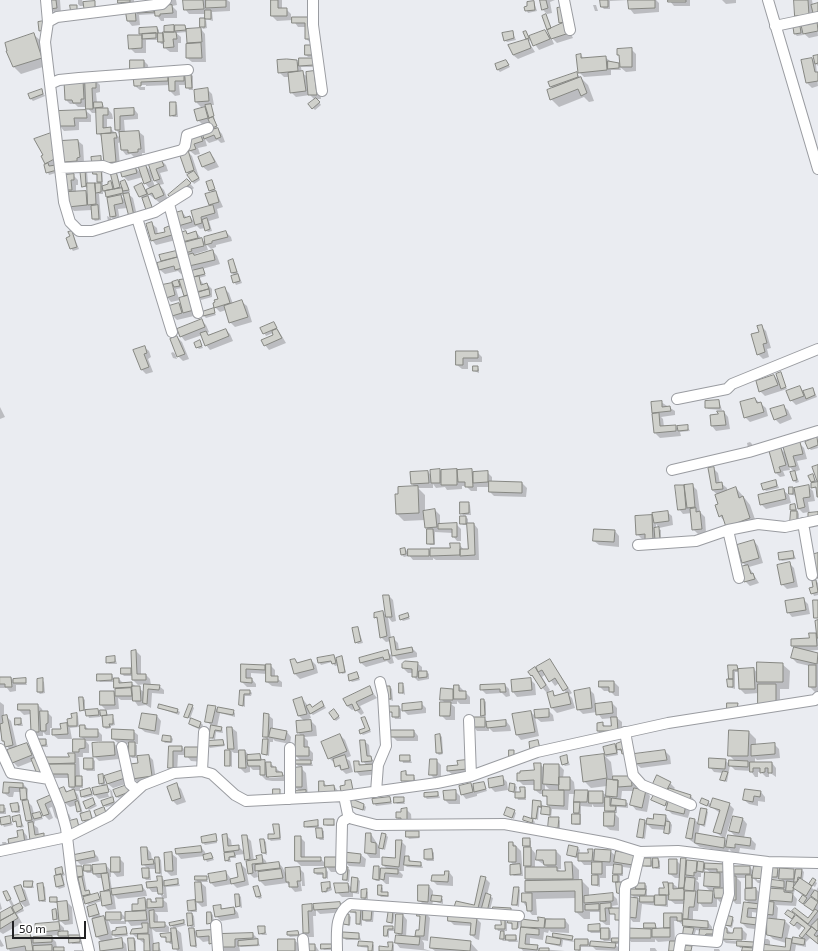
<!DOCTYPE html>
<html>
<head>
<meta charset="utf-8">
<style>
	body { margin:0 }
	#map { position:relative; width:818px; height:951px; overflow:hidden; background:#eaecf1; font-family:"Exo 2",sans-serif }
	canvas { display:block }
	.scale { position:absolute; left:12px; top:921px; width:74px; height:18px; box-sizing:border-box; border:2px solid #222224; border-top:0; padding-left:5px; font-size:12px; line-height:14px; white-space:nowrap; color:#222224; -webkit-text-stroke:3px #fff; paint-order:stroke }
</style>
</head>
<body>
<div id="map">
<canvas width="818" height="951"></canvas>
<div class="scale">50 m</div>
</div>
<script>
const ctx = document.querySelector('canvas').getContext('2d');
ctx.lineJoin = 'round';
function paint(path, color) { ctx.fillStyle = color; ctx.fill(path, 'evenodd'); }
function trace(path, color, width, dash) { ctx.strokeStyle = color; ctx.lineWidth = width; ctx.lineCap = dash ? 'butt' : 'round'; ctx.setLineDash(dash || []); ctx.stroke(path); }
paint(new Path2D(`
	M50,0H60L61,13L56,14L51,9Z
	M78,0H82L83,3L94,2L97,9L87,10L84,6H80L78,4Z
	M119,0H134V7H124Z
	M146,0H176L177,5L172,6L177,11V18H164V21H161L156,14L139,15L140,25L132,26L128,21L127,10L171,6L169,4H150Z
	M184,0H205L207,3V0H227L230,2V11L212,12L213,21L206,19L207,28L203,29L201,26L204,19L206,21V14H189L185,9Z
	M272,0H282V9H286L291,14V18H310L311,43L306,39V27H298L293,20L277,21L272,16Z
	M541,0H555L550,2L552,13L547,14L542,9Z
	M601,0H656L659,3V12L634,14L630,9L629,0L610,1V9H604L602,7Z
	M669,0H690V6H674Z
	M722,0H736V3L726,4Z
	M795,0H812L813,6L818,4V17L814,20L801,21L796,16Z
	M534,2L537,11L528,13L525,7Z
	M593,5H596L598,11H595Z
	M558,9L573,38L557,43L551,37L554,44L539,50L532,40L528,41L535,52L518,59L513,55L528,40L526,32L529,37L545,31L551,37L547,29L546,15L552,29L562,25L560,23Z
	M817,22L818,36L809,38L802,32L803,35L797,36L795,34L800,27L803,31Z
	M173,26L176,29L185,26L187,30L201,29L205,34L206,62H192L187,58V32L176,33L181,37V43H178V52H170L165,48V44H161L159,40H146V53H135L130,48L142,35L140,33L157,28L159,30V34L165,36Z
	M512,32L516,40L507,42L505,40Z
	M33,34L41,41L49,65L21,74L14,67L7,52Z
	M311,46L314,57H308L306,55Z
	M631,49L636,54V71L626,72L620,67L621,70H611V75L584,77L579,72L581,55L584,59L605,57L610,61L621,66L618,50Z
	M818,56V66L816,64L818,86L812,88L807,83L802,61L812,59L816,63Z
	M314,59L316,67H301L302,73L308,77L314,72L319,77L321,99H317L321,105L315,110L313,108L315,100L310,95L296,97L291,92L289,77H284L279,72L296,61L300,64Z
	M144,61L148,65L149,74L131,70Z
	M506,61L510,67L500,72L498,70Z
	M576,73L588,85L594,101L589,102L584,97L559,107L551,99L553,88L551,86Z
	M191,74L193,76V90H189L187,85H179L180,95L175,96L170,91V85L146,86V85H138V87H145V90H140L135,86L134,77L184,75L186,78Z
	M95,80L100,85V92L96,93L97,103H102L104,109H108L112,114L113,119H107V129L110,128L121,139L120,134L116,130L115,110L134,109L138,114V119L124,120L125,133L139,132L144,136L145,153H142V156L134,157L131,154L126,155L122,150L121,142L118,143L120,166L105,162L103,138L98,133L97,113H92L87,107H78L75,104H70L66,100L83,81L86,84Z
	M207,89L212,94L214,105H211L217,128L222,134L225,142L221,143L218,140L209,143L205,139L207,146L198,148L200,154L195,155L190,151L200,134L204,138L215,130L211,123L203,125L198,120L205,108L208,111L207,106L201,107L196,102L195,91Z
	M41,90L45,96L33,101L31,99Z
	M175,103L177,105L178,117H173L171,115Z
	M86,111L91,115V122H79V130L64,131L60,126Z
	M51,134L59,172L49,175L45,165H48L46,163Z
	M78,141L83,145L84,162H81L82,165L70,166L63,158Z
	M187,151L192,156L200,180L194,184L187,172Z
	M210,153L214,158L219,167L208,171L203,167L199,158Z
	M100,157L102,159L103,187L110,185L109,183L113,182L116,172L121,189L123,188L125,181L127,183L130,192L127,193L133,198L138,220L127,208L118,209L120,221L116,222L111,217L109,199L103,190V194H99L101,220L95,221L93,219L92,210L74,211L69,206L70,193L67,190L73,175L78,180V185H76V193L86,192L89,195L88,188L83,186L81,169L87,171L88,184H94L97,187L98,176L94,174ZM124,195L126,201L121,196Z
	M161,160L166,165L168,171L160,173L164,184L159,185L164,190L168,200L160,203L146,192L153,209L149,211L143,198L140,197L142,184L146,191L150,189L145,183L143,177L128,181L123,176L135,167L142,174L145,165L152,172ZM152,178L159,185L155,187Z
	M187,180L194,188L177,203Z
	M212,182L223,207L217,209L219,218L209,221L212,231L208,232L205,228L200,229L197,226L184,230L179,225L182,212L187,218L190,217L195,222L210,207L207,195L213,193L210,190Z
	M107,216L111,218L112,223L108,221Z
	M152,224L157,228L158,235L166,232L169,227L174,232L176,240L156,245L152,240Z
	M72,232L79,249L73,251L71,248Z
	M186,232L188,234L196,232L206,244L226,232L231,237L232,241L216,245V247L211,249L206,244L208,250L195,254L196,256L213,251L217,256L220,264L202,269L206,276L199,278L204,285L207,284L212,289V297L201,300L197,292L194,276L195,271L190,266L189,255L186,252L185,243L183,241Z
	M179,257L186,273L181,274L178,271L165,274L160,270Z
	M233,260L242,283L236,285L232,277L235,276L232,273Z
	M186,280L198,315L177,320L173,316L170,306L181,303L180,300L171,302L167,297L171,284L175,287L174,283L178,281L182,285ZM182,288L186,297L179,299L176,289Z
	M224,288L229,293L233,304L242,302L247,306L252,322L235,327L230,322L226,310L220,312L215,307Z
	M213,309L216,315L206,318L204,316L203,313Z
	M201,320L206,325L209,332L207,333L210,336L226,330L230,334L233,341L210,350L206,345L202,335L185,341L181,336Z
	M274,323L286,343L269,350L265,345L275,336L273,333L266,336L262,329Z
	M761,326L766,331L771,348L767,349L769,357L763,359L758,354Z
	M177,337L182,342L189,359L183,361L178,356Z
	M200,342L203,348L199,349L197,347Z
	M144,347L149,351L151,357L148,359L153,372L146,374L142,370Z
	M173,352L175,354L177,359L173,358L171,353Z
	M457,352H477L482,357V362H468V369H462L457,365Z
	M477,367L479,369V373L474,371Z
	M780,373L787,389L765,396L760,391L774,376L780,382Z
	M800,387L804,392L813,389L817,397L796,405L791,400Z
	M755,399L766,408L768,416L750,422L745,417Z
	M719,401L722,410L708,409L706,407Z
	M661,402L675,411V415L661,417L663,419L664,427L675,426L678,429L687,426L690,431L680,432L681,436L660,438L655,433L654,415L656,414L653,412Z
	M783,406L788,410L792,419L780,424L775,419Z
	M0,407L5,417L0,419Z
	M724,412L728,417L730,429L716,431L712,426L711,416Z
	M816,439L818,448L811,450L809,448Z
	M750,442L752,444L753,450L748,448L747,443Z
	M800,444L804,448L807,459L797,461L800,470L794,472L789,466L790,470L783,471L785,476L780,477L776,473L781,449L786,454Z
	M713,468L718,473L720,484H722L727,488V491L736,488L743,496L750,505L757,525L734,533L720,516L718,495L712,490Z
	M440,470L442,473V471L487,472L492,477V482L522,483L527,488L526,497L494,496L490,492V487H477V491H471L466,486H462V489L447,490L445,487L436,488L433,484V488H418L425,495V511L435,510L440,515V525L456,524L461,529V541H457L453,536V533L435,532V545H430L428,543V530L426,528L425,520L404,521L397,514L416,488L412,484L428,472L431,475Z
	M794,472L796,474L799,482L796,483L794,481Z
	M812,475L818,483V497L817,489L812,487Z
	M776,481L779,488L766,491L764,489Z
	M692,485L697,490L700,512L705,517L706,533L698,534L693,529L692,513L683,514L679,509L676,486Z
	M808,486L813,491L815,501L808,502L810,514L818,513L809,518V512L803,513L798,508L796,496L790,494L793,488Z
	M784,491L789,495L791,503L766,509L761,504Z
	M468,503L470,505L471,515H464L468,519V524H474L478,529L479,560H436L433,558V560H413L408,554V556L404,557L402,555L405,549L409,553L429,550L431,552L451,549L459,544L464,550H469V525H463L461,523L465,517L461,513Z
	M795,505L799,514V525L791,510V506Z
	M667,512L672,516L673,525L659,528L656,524V528L661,530V538L657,541L642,539L637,534L651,516L654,518Z
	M615,531L619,536V547L599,545L594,541Z
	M754,541L758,546L763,563L749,567L759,583L750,586L745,581L746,566L743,563L738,546Z
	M793,552L796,559L782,561L780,559Z
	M789,563L794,568L798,587L787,589L782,584Z
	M816,581L818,583V595L814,596L811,589L815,588Z
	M389,596L393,600L396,621L392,622L388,617L391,638H393L398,643L399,650L412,648L417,653V657L398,660L393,655L391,641L386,642L381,637L379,621L375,617L383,612L387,617Z
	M803,599L808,604L810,614L792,617L788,612Z
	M408,615L410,619L403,621L401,619Z
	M818,621V650L806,651L818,654V692H815L810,687V666L797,663L792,658L795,648L792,646L810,639V634H818Z
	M358,628L363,643L358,644L356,642Z
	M136,651L141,656V675H146L150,679L151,685L159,686L164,690V694L152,693L151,708L146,705L138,706L134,700H121L118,698L119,709L106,710L101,705L114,692L116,694L115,682H100L98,680L112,675L114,679H119L123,683H131L144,692L145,684L138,685L133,680V676H124L122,674L130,669L133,672Z
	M387,651L392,656L394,663L390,664L387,661L366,667L361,663Z
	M334,656L336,659L341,657L343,659L346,673L342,674L339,665L335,666L332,662L321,665L319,662Z
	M115,657L117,664H109L107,662Z
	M295,660L299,664L311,660L316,665L318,673L300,679L295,674L291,661Z
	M550,660L572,693L569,695L572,698L575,708L557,713L552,708L548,693L552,692L556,696L567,694L559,683L555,686L546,674L542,677L550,690L547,693L531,675L534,668L538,672L537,668Z
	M417,663L422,667V672H427L429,674V679L418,681L413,676V673H408L403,668Z
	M782,664L790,671L789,689H780V709L759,693L745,694L740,689L739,672H735V689L729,687V666H737L739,670L754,669L758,674Z
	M242,665L265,666L267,668L270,665L275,670V677L282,682V687L272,686L267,682V674L251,673V678L256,684V687H247L242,682Z
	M357,673L360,680L352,682L350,680Z
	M0,678H11L14,681L25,679L27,685H16V691L10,692L7,688H0Z
	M530,679L535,684L536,695L517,697L513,692Z
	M42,680L44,682L45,693L40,694L38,692Z
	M614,682L619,687V696H615L610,691H604L600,687Z
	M402,684L404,686L405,695L400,692Z
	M505,685L509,689L510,696L506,697L502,693L486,694L481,689Z
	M459,686L470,697V704H460L457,701V704H451L455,707V720H446L441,715L445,703L441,699L453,690L455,692Z
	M390,687L392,689L393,701L388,699Z
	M369,688L377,698L360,706L364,713L361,715L355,709L352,710L347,706Z
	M589,689L594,694L596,705L612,703L617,708V718L622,722V735L603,736L598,731L602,723L606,727H612V718L602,719L597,712L583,714L578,709Z
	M241,691H250L252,693L251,696H245V707L240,705Z
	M83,698L85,700V711L98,710L102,714L106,711L108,717L112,716L114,719L115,725L111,726V728L106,729L104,727L103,716L100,713V717L89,718L87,712L81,710Z
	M302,698L308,706L312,708L322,702L326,708L313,715L309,712L311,718L304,721L299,716L294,701Z
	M484,700L486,702V717L482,715Z
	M0,702L4,705V717L6,716L11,721L17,747L27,744L32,748L44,774L40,775L33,761L18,767L13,762L10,750L3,741L0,729Z
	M421,703L426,708V713L408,715L403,710Z
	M38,705L42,709L43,712H47L52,717V728H50V735H46L43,732V736H37L32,731L31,714L24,715L19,710Z
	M192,706L194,708L190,719L201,723L203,725L201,730L192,726L190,724L192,720L185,716Z
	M215,707L218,710L233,711L235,713V717L220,713L217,727L222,728L223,733L216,732L215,740L210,737L212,726L206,721Z
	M390,707H399L401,709V719H395L393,714L390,712Z
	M159,708L177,710L180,712L179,715Z
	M548,710L553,715L554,721L541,722L535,717L539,736L521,740L517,735L531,712L536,717Z
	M336,712L340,718L336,721L334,719Z
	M76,714L78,716L79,727L70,728L72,739H58L53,735L67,725L69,726L68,720L73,719Z
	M268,715L273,719V729L287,732L291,737L290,744L275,741L273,739V742H270L269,756L263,754L268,740L264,737Z
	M157,716L161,721L159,735L145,732L140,728Z
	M365,718L371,732L363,735L361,733L366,729Z
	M484,718L489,723L506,721L510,726L511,731L493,732L489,728V731H477L473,726Z
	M21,719L23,726H18L16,724Z
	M311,721L316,726L317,736L304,737L308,741V748L313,753V761H311L313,766H298L296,764L301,761L296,756L301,736L298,732Z
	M85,726L89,730H97L102,735V741H86L89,745V753H83V757H77L79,758L80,777L83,779V788H80V791H75L78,795L83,814L90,812L94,820L85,823L77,805L70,807L65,803L64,788L68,792L73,790L70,787L69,778H55L50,773L45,758H70L69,754H76L74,752L85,740L81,737Z
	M232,728L237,732L238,751H245L249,755H260L262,761L270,763L287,778V781H272L266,780L261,775V770H253L250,767V772L245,773L240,768V753H234L229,749ZM281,775L283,777L269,778V776Z
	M133,731L138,735V744H135L137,745V757L149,756L153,760L156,780L138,783L133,778L139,763L138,758H132L130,756V744L118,743L113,739Z
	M414,731L418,736V741H397L392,736Z
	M749,732L756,739V745L774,744L779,749L780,758L757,760L755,758V763H772L776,768V777L769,772V777H766L761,772H758V777H755L751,771L735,770L730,765L727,782L723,781L721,779L723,773L714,772L710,767L725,760L730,765L736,762L729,755Z
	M340,735L345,740L351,756L346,758L350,761L353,772L346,774L329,758Z
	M440,735L442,737L443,754L439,755L437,753Z
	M171,737L173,739L172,743H165L163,741Z
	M46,740L48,747H39L37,745Z
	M223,741L225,746L210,748L208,746V742Z
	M364,741L369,745L370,757L375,762L379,774L360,776L356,771L358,762L363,766H367L363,761Z
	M623,742L625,755L622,751H620L617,748L618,755L606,757L604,747L615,745L618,748Z
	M113,743L118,747L119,759L99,761L94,756Z
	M170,747H182L186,751L198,748L203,762L191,761L186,755H178L177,773L174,772L169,768Z
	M226,751H232V767L226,765Z
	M665,751L670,756L671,764L641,768L636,764Z
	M604,755L611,762L613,777L636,781V789L646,791L650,796L647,812L636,810L632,805L634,791H622L621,800L628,803V808L617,807V813H614L619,818V831L610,830L605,826L608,813L606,807H594L592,804V807L581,806V825H575L573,823L576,794H569L568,810L552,809L551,818H558L560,821V830L549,827L550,816L542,813L543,808H539L538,820L533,818L534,801L541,802L543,807L551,808L548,805V799L544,794H540L535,790V785H523L518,780L535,771L540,764L545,769L559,765L564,770L563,778H570L574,782L575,791H587L590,794L602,792L607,796V786L591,788L584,781ZM545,785L549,789H560V791H545Z
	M401,756H409L412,763H403Z
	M566,756L570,765L565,766L563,764Z
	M93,759L95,761V771H87L85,769Z
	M436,760L441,765V779H435L430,774Z
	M458,762L471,774L453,775L448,771L459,766Z
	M301,768L306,773L308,796L294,787Z
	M122,771L129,783L113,788L108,784Z
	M406,772L408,776H413L415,778V782H405L402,780Z
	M102,775L104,777L106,786L112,791L113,796L99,799L92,792L93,796L84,798L82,796L90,789L94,794L103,787L100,783ZM107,790H110L111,797H109Z
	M502,777L507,782L508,790L495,792L490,787Z
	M323,782L328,787L334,786L338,791L339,797L325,798Z
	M4,783L23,784L28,789L27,801L32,806L34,814L40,813L43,819L35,821L34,825L38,828L39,835L43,834L48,839L31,840L21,792H14L13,797H9L4,793Z
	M484,783L487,791L477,794V796L466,799L462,794L471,784L475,788Z
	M670,783L675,788L673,790L691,796L695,801L694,806L658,791Z
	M176,784L181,789L186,802L177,805L172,800Z
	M515,785L517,787L516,793H521L524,788L526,790V800H518L516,794L510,791Z
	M129,789L131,794L118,798L116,796L114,791Z
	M455,791L460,796V804H449L445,800Z
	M761,792L765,797V802L758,801V806L749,804L744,800Z
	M438,793L440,798L427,799L425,797Z
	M50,796L60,818L57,819L55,817L52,807L49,808L53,818L49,820L44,815L38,801Z
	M654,796L669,803L686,806L690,811L688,818L672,814L667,809L668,807L653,800Z
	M112,798L116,804L106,807L104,805Z
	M390,798L392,804L376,806L374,803Z
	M403,798L405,804H397L395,802Z
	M93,799L97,806L89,810L87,808Z
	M708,802L712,805L729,804L734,809L725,839L728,842L737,838L730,831L743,819L747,824L744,838L751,839L756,844L755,850L740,848L739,853L732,852L729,849L728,852L700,847L687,838L690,819L695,820L699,824L706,810L708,812L705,827L700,825L698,835L725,839L714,831L720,813L710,806L709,807L701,803Z
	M18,804L20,806V813H15L13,811Z
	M364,805L366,807L365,811L351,806Z
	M0,806L6,808V814H0Z
	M406,809L411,814L412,826L402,823L397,818Z
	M514,811L516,813L514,819L505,815Z
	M64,812L69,814L71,819L68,820Z
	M19,816L24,827L20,828L17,823L14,821Z
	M666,816L672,825L671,833L666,834L665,830L652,829L647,824L645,839L638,837L645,821L647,823Z
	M9,817L13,825L4,827L0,819Z
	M333,820L335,826H327L325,824Z
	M524,820H533L535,822L534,824Z
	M317,821L320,829L324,831V840H320L318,838L317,828H307L305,826Z
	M278,825L280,827L281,840L271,841L269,839L275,835Z
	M23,831L27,836L29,847L19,838Z
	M418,832L420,838L409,839L407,836Z
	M371,834L380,848L386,835L388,837L385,850L380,848V858H370L366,853Z
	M216,835L217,843L205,845L203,843Z
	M226,835L231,840L232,847L238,846L245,853L246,836L251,841L254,861L258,860L261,856L266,861L267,865L279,863L283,868L286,875L299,868L304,873L305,886H302L301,872H299L302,891L295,892L287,883L265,886L260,881L259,873L256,870L258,877L254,878L249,873L248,862L245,854L236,855V858H230L231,862H228L226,860L227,854L225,851Z
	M300,837L305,842V858H320L326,864L347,868L350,870L349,882L344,880V872H331L326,866H301L296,861Z
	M529,839L531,841V847H530L535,853V868H549L537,860V851H556L561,856V869H558L561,872H566L572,863L579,870V881H582L589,888V896L612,894L617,899L618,905L612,906L623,921H618L616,915L610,913V925H606L601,921V912H590V919H584L576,912V898L536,899L537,915H532L523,902L528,894L526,892L528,882L526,879L528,868L525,866L527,848L524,845Z
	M264,840L266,842L267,855L263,853Z
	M401,841L406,846L405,857H409L411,862L421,863L423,868L407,867L404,864V871H399L403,875L402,878L389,877V884H386L380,878V881H376L374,879L378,867L382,870L387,869L383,865L395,859Z
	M2,842H6L8,847L3,846Z
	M513,843L521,851L523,876H514L511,874L514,866L510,861Z
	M201,847L205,852L206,856L211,854L214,860L207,862L204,856L181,859L177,854L176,850Z
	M147,848L151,853L152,860L157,864L159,858L161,860L162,875L157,873V869H148L150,871L151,880H146L144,878L148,869L143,864Z
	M578,848L580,850L579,854H589L592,850L595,853L610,851L616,856L634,855L637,869L623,867V876H620V883L623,895L618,893L617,883L614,881V866H606V878H600V887L593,885L596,876L593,873L594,865H584L579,859L568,855Z
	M432,850L434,853V861H427L425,859Z
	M93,852L98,857L99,861L81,865L76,860Z
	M172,854L177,858V875L171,876L166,871Z
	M361,855L366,859L365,867L349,866L344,861Z
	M119,858L124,863V876L117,877L111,870V877H110L112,890L142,886L146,891L147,896L118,899L114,895L116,909L108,910L103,905L107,892L105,890L103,878H98L93,873H87L83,869L87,891H89L92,896L97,894L102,901L88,905L83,896L78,876L81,867L85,871L90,866L93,869L106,865L112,872Z
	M650,859L654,863L658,859L660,861V869H656L652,866V867H646L644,865Z
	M682,859L697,862L699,864L724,865L729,877H735L731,874L750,867L754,872L778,869L781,872L794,870L796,872L802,870L804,872L803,879H799L816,891L818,887V901L813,896L812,899L818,904V944L810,938L806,942V947L796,945L795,951H762V939H768L770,941V946L785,948L786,943L773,939L768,934L771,920L765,914L752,912V918L762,930L747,928L742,923L745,903L750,904L746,900L749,890L747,887V878H737L741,882V904H736L731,899V902H720L717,899V907H703L699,902L698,911H693V921L708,922L712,927V931L727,929L732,934L742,929L747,934L746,940L725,938V940L753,943L755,945V951H743L744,948H740L738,944L726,943L721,939L708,943L701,931L696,930L694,937L684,934L685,927L678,921H674L675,942L670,951L671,941L658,942L655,939V942H631L627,937L647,930L645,928L655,924L657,930L666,929L665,914H684L685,904H675L670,900V897H668V907L642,904L640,922H633L629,917L635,898L632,895L645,884L647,886V897H653L656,900L665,889L664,883L673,884L680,889L681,878H675L670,874L676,860L681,865ZM705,868L711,873H705ZM701,873H706L705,886L711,892L699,891V883L696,880H698V877H701ZM779,877L784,882L757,880V878L779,879ZM753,878L758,883H768L772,889L767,900L770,903L761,905V894L756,889H753ZM684,886L686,890L684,901H683ZM795,889L803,896L802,903L814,912L808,919L797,915L796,917L788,911V916L794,919L791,923L796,927L799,930L802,926L806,929L800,936L804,940L793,942L787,939L790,926L785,921L777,920L778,908L776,905L796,906L797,899L791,892L794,893ZM711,891H715V895ZM636,897H641V902Z
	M241,864L246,869L249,885L237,888L231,882L232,884L215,887L211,883L226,872L231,879L239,878Z
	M62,869L65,875L63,876L65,887L59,889L57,887L56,870Z
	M326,869L328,872V879L324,877V875H317L315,873Z
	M449,872L453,877V886L437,885L432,880L445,876Z
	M159,875L166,882L178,881L180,886L166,887L167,898L162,899L167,903L168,912H155L158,916V923H164L169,927V932H156L152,929L154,945L158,944L161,951H145V944L131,933L143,928V925L131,926L126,919H110V921H126V924H111L108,920L113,940L121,939L126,944L127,951H101L100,942H102L97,937L93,918L90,916L96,905L101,917H103L107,920V913H121L126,918L133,912V905H139L145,899L148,903L151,900L154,903H158L157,899H163L159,892H152L148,887L158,882L161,877ZM161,886H163L164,895L161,893Z
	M206,877L208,882H200L206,887L207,906L202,907L197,902L199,883L196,880Z
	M485,878L490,883L487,895L493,898L489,914L482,916L475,906Z
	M358,879L360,881L359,894L353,893V897H342L337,892L348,884L352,888Z
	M813,880L817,883L815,887L810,884Z
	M32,882L34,888H27L25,886Z
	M330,883L332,890L325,893L323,891Z
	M43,885L45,887L46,902H42L40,900Z
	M20,886L25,890L30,905L25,907L20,902L16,887Z
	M381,886L383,888V893H387L389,897H381L379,895Z
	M429,886L433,891V896L443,899V904L433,901L432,906L424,905L419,900Z
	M258,887L262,898L259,899L257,897Z
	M518,888L520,890L519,907L513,904Z
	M366,890L368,892V899H364L362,897Z
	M7,892L15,907L22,906L24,911L17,914L22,923L3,934L0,932V914L12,907L5,893Z
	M239,895L241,897L242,908L237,906Z
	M57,898L58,903L67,902L72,907L73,924L65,925L58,919L59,921L54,919L56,910L59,914V904L51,901Z
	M194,901L197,903V912H191L189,910Z
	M0,902L2,909L0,910Z
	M340,903L344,908L345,912L320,914L316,910V916H313L314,937H309L304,933L303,906L311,905L315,909Z
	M220,906L224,910L234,908L238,913L239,918L221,921L216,916Z
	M360,909L364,913L372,909L374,911L373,922H366L362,918V926L357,924V914L351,912Z
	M389,909L395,912L393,924L388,922Z
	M211,913L213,915L214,925L208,923Z
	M426,913L430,918L428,941L422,940L424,943V949L431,951L400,948L396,943L399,936L396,931H389V938L385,935V927H392L396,931L403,915L407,920L406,937L419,938L417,935L420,932L421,919L418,915Z
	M192,914L194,916L195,927H192L196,932L212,931L213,946L210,941L203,942L196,935L197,948L192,946L193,929L189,925Z
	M349,915L351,917L350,926L344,924Z
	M476,918L481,923L479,940L476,939L471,935L472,926L454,925L449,920Z
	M544,918L565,920L569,925V933L551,932L549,930L548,933L544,932L543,940L530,938V946H537L540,949L565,951H519H523L520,947L522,920L539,922Z
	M732,918L734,920L732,928L727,926L725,924Z
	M505,920L507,922V931H503L506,936H516L518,942H509L506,939V941H503L501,939L502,931H498L496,926H502Z
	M517,920L520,922L519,928L513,929V925L509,923Z
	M183,921L186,925L175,928L181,933L183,951H177L174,944H170L167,939L162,937L170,934L173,937L174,929L171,924Z
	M59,923L64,928V932H67L69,936H79L81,938L82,944H72L70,937L61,938L58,935L50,936L56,942L57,948H63L65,951H10L8,948L30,934L33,938L49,937L36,929Z
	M599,926L601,929H609L611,931V939H618L620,941V944H615L620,949V951L596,950L590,944V947H581V951H578L576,940H588L591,944H615L613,941H604L602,939V933H591L589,931Z
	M264,927L267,935H262L260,933Z
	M126,928L128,936L115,937L113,935Z
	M298,932L300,936L290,937L288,935Z
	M253,934L257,938L260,946L241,947L239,946L240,951H222L224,950L221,947L220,935Z
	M359,934L361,940H346L344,938Z
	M554,934L572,937L574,942L563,940L562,947L549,944L547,942L554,938Z
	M0,939L4,946L1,947L0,946Z
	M134,939L136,941V951H130Z
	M294,940L299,944V951H279Z
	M470,942L478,951H435L431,948Z
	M372,943L374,945V951H369V948L361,947L359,945Z
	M392,943L394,945V951H381L389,948Z
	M315,945L319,951H308Z
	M335,947V950H324L322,948Z
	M650,948H655L657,951H650Z
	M714,949H719L720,951H714Z
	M74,950H82L83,951H74Z`), '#0003');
const building = new Path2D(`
	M49,0H56L57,8L50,9Z
	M118,0H130V2L118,3Z
	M183,0H203L204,9L184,10Z
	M206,0H226V7L206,8Z
	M271,0H278V8H287V16H271Z
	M540,0H546L548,8L542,10Z
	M600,0H608V7H601Z
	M628,0H655V8L629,9Z
	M668,0H686V2H668Z
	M794,0H808L809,15L795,16Z
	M95,1V7L84,9L83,2Z
	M534,1L535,10L525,11L524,7L527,6V2Z
	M818,3V12L813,13L811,5Z
	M70,5H77V11H71Z
	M172,5L173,13L160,14V16H155L154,6Z
	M154,6V12L137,13V7Z
	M562,7L565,22L559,23L557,8Z
	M135,8L136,21H127L125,9Z
	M205,10H211V19H205Z
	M546,14L551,28L547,30L542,16Z
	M292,17H311V39H305V23H292Z
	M200,18H205V27H200Z
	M44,21L45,30L39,31L38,22Z
	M817,21L818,31L803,34L801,25Z
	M565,22L569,33L551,39L547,30Z
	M174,25V32H164V26Z
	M175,25H185L186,30L175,31Z
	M800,26L801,33L794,34L793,27Z
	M157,27L158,33L139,34V28Z
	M201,28L202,42L187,43L186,29Z
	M545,30L550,39L533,46L529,36Z
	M513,31L514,38L504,41L502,33Z
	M526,31L529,38L526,39L523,32Z
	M163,32H176L177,39H173L174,47L164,48Z
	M34,33L42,58L13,67L6,51H7L5,43Z
	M156,33V38L142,39V34Z
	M158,33H163L164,42H158Z
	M128,35H142V48L129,49Z
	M528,39L531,48L513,55L508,45Z
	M201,43L202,58H186V44Z
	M305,45H312V55H305Z
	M632,48V67H620L619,55H617V49Z
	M581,54V58L606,56L607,70L578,73L576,55Z
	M818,55V63L815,64L813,56Z
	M299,58H314V65L299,66Z
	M812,58L815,72H818V81L806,83L801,60Z
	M287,59L297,60L298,71L278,73L277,60Z
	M130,60H144V70L130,71Z
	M506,60L509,65L497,70L495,64Z
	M608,61L619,63V68L608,69Z
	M303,71L306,91L290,93L288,73Z
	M314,71L317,95H308L306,72Z
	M577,72L578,77L550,87L548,82Z
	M185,73H191L192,88H186Z
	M184,74V81H175V91H169L168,75Z
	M168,75V81L141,82V86H134L133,76Z
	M581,77L587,93L581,96L578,89L550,100L547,90Z
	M85,79H96V88H92L93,109H86Z
	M83,80L84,99H81V103H73L72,100H65L64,81Z
	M208,88L209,101L195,102L194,90Z
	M42,89L43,94L30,99L28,94Z
	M316,98L320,102L312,109L308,104Z
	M94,102H102L103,107L94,108Z
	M170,102H176V115L170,116Z
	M211,104L214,116L209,118L205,105Z
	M205,107L208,118L197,121L194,110Z
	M96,108H108V115H103V128L111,127V133L97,134Z
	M134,108V115L120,116V130H115L114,109Z
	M86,110L87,118H74L75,126H59L58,111Z
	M213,117L217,126L212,128L208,119Z
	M218,128L221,137L216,139L214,135L204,139L202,133Z
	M139,131L141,149H138V152L128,153V150H121L119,132Z
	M51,133L54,149L52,150L56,158L45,164L41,156L43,155L34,139Z
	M116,133L117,138H114L116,162L104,163L101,134Z
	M200,133L203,141L194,144L196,149L189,151L186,137Z
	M78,140L80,157L77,158V161L64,162L60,141Z
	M188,150L194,170L186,173L179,153Z
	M210,152L215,162L202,167L198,157Z
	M101,156V164L92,165L91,157Z
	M161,159L164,166L156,169L160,179L154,181L148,163Z
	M48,163L49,166L56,165L57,170L46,173L44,165Z
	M145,163L151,181L144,184L138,166Z
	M135,166L137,173L122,177L120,170Z
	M93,167H101L102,182H97V174H93Z
	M80,168H85L86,186L82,187Z
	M116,171L120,187L114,189L110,172Z
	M194,171L199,178L192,182L187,175Z
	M74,174V180H71L72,190H66L65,175Z
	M187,179L191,183L172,199L168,195Z
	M125,180L129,190L123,191L120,182Z
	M212,180L215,189L209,191L206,182Z
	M111,181L113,189L103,191L102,186L108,184V182Z
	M87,183H95L96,204L88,205Z
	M95,183H101V192L96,193Z
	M142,183L147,194L139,197L134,187Z
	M159,184L164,195L155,199L152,193L148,195L146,190Z
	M122,188L123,193L106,197L105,191Z
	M86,191L87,205L68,207L67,192Z
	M216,191L219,202L209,205L205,194Z
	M129,193L134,216L129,217L123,194Z
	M121,195L123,203L114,205L116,216L110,217L107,198Z
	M148,196L152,207L146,210L142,198Z
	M98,205L99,219H92L91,206Z
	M213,205L215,213L201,217L202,223L195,225L191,211Z
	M182,211L184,218L190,216L192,222L178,226L175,213Z
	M207,218L210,229L205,231L202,220Z
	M152,222L155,234L165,232L164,228L169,226L172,235L151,241L146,224Z
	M72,231L77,247L70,249L66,238L70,236L68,232Z
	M186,231L187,234L196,231L198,238L182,242L180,233Z
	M226,231L228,237L212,241V243L205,245L204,237Z
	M202,238L204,246L191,249L192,251L185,253L183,243Z
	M213,250L215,260L189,266L186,255L193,253L194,255Z
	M176,251L177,257L161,261L159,255Z
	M179,257L182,268L175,270L174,266L159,270L157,263Z
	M233,259L237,272L231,273L228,261Z
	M203,268L205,274L193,277L191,271Z
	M238,274L240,281L233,283L231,276Z
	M199,276L201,285L207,283L209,289L196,292L192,278Z
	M186,279L190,294L184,296L179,280Z
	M178,280L180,286L174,287L172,282Z
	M172,283L175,295L166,298L162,285Z
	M225,287L230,303L214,308L213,303L215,302L214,300L218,299L215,290Z
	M209,289L210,295L198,298L197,293Z
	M190,295L194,310L183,313L179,298Z
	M242,300L248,317L229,323L224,306Z
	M179,303L182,313L172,316L169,306Z
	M214,308L215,313L203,316L202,312Z
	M202,319L205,327L180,337L177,329Z
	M274,322L277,328L263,334L260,328Z
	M762,325L767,343L763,344L765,352L757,355L751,334L759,332L757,326Z
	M226,329L229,336L205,346L200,333L206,331L208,335Z
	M277,329L282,338L264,346L261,340L273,335L272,331Z
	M177,336L185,354L177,357L170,339Z
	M200,340L202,346L196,348L194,343Z
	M145,346L147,353L144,354L149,367L141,370L133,350Z
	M456,351H478V358H463V365H456Z
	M473,366H478V371H473Z
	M781,372L786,387L781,389L776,374Z
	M774,375L778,385L759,392L756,381Z
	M800,386L804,396L790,401L786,391Z
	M813,388L815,395L806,399L803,391Z
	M755,398L757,403L761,402L764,412L744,418L740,402Z
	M719,400L720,408H705V401Z
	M662,401V407L670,406L671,411L652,413L651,402Z
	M784,405L787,415L774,420L770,409Z
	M717,411H724L726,425L711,426L710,415L718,414Z
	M659,413L660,426L676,425V431L654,433L652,414Z
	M688,425V430L678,431L677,426Z
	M817,437L818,445L808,449L805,442Z
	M800,442L803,454L793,456L796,466L789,467L783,447Z
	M781,448L786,465L779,467L781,472L775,473L769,451Z
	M818,465V481H817L812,467Z
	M714,467L716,483L722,482L723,489L712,490L708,468Z
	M440,469V483H431L430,470Z
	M457,469V485H441V470Z
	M472,469L473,487H465V482H458L457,470Z
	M428,471L429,483L411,484L410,472Z
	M488,471V482L473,483V472Z
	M795,471L797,480L793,481L790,472Z
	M813,474L815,481L811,482L808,476Z
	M776,480L777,486L763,490L761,484Z
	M489,481L522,482V493L489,492Z
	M818,482V497H817L816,487L811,488V483Z
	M693,484L695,507L687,508L684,485Z
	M675,485H684L686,509L678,510Z
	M809,485L810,497L803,498L805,507L798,509L794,488Z
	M418,486L419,513L396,514L395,494H398V487Z
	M736,487L739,498L743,496L750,518L726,527L722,515L719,517L715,505L718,504L715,495Z
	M789,487H793V494H789Z
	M784,489L786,499L760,505L758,495Z
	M460,502H469V513L460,514Z
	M795,504L796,510H790V505Z
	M696,508V512L700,511L702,529L692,530L690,509Z
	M435,509L437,527L425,528L423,511Z
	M668,511L669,521L654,523L652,513Z
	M791,511H797V523H790Z
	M818,512V518L808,519V513Z
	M652,515L653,540H645V534L636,535L635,516Z
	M460,516H466V524H460Z
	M457,523V537H452V529H438V524Z
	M467,523H474L475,555L460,556V549H468Z
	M659,527L660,540H655L654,528Z
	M427,529H433L434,544H427Z
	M594,529L615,530L614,542L593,541Z
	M754,540L759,558L742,563L737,545Z
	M450,543H460V555L430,556V548H450Z
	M405,548L406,554L401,555L400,549Z
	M408,549H429V556H408Z
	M793,551L794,558L779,560L778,553Z
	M818,553V578H817L811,555Z
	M790,562L794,582L781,585L777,565Z
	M748,565L751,574L753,573L755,579L744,582L740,567Z
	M816,580L818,592L811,594L809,588L813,587L812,581Z
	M383,595H389L392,617H386Z
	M804,598L806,610L787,613L785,601Z
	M813,600H818V618H814Z
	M383,611L387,636L380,638L377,617L374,618V613Z
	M408,613L409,617L400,620L399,616Z
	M818,620V638H817L815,621Z
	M358,627L361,641L355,643L352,628Z
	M809,633H816L817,646H791V639L809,638Z
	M394,637L396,650L412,647L413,652L392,656L389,638Z
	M794,647L818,653L817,664L791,658Z
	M136,650L137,674H146V680H132L131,651Z
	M388,650L390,659L384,660L383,657L360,663L359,658Z
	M334,655L336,663L332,664L331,661L318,663L317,658Z
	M115,656V662L106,663V657Z
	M342,656L345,672L339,673L336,658Z
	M295,659L297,663L311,659L314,669L294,674L290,660Z
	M550,659L568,688L563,691L555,678L549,682L542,670L538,672L536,667Z
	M405,661L418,662L417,677H412V669L402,668V664Z
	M757,662L783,663V682H757Z
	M241,664L265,665V670L246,669V678H252V683L241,682Z
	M266,664H271V676H278V682H266Z
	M728,665H737L738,670H733V679H729Z
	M809,665H816V687H809Z
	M535,667L546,685L541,689L532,675L531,676L528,672Z
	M121,668H131V674H121Z
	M754,668L755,689H739L738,669Z
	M419,671H427V677L419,678Z
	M357,672L359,678L349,681L348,675Z
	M97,674H112V680L97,681Z
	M0,677H11L12,687H5V684H0Z
	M26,678V683H13V679Z
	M43,678V692H37V679Z
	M114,678H119V683L132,682V687L114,688Z
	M531,678L532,690L512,692L511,680Z
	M727,679H733V687H728Z
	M599,681H614V692H609V687H599Z
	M399,683H403V693H399Z
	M144,684L160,685L159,690L148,689L147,704L143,703Z
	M505,684L506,692H500V689L480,690V685Z
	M758,684H776V705H758Z
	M454,685H459V691H466V699H454Z
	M132,686H140L141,701H133Z
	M370,686L373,694L356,702L360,709L355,711L352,704L347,706L343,699Z
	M386,686H390L391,699H387Z
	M131,688L132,696H115V689Z
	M441,688L453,689V700H440Z
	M590,688L592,708L577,710L574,691Z
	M240,690H250V694H244L243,706L239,705Z
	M100,691H114L115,705H100Z
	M553,691L554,696L568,692L571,704L551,708L547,693Z
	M79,697H83L84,710L80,711Z
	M302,697L307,714L298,716L293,700Z
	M481,699H484L485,715L481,716Z
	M322,701L324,706L310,714L306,706L310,704L312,707Z
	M422,702V709L402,711V704Z
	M440,702H451L450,716H440Z
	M612,702L613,713L596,715L595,704Z
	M727,703H738L737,710H727Z
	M18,704H38L39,732H31L30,710H18Z
	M159,704L178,709L177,713L158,708Z
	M189,704L193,705L188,718L184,717Z
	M208,705L216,706L212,723L205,722Z
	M388,706H399V717H392V712H389Z
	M218,707L234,710L233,715L217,712Z
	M98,709L99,715L86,716L85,710Z
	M334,709L339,716L334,720L329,713Z
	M549,709V717L535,718L534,710Z
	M100,710H106L107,715L101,716Z
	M40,711H48V723L46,724V731H41Z
	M531,711L535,732L516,735L512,714Z
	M77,713V726H68L67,719L72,718L71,714Z
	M142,713L157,715L155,731L139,728Z
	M264,713L269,714L268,737H263Z
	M7,715L13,745L5,747L4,741H2L0,724L3,723L2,716Z
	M113,715V724H109L110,727H103L102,716Z
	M365,717L370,730L360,734L359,730L365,728L361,718Z
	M472,717H485V727H472Z
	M611,717H617L618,731H597V723L603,722V726H611Z
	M15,718H21V724L15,725Z
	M191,718L201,722L199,728L189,724Z
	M311,720L312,731L297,733L296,721Z
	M506,720V726L487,728L486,722Z
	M67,723L68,734L52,735V729H61L60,724Z
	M80,725H85V729H98V737H80Z
	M211,725L222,727L221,731L215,730L213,738H209Z
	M227,727H232L234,749H228Z
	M271,728L287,731L285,740L269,737Z
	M112,729L134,730V740L112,739Z
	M391,730H414V737H391Z
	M729,730L749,731L748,756H728Z
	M340,734L347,751L328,759L321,742Z
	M440,734L442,753H436L435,735Z
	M163,735L171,736V742L162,741Z
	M296,735H304V747H309V756H295Z
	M36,739H46V745L36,746Z
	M73,739H85V748L79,749V752H73Z
	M263,739H268L267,755L262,754Z
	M223,740L224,745L207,746V741Z
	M360,740H365L367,756H371L372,761L362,762Z
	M538,740L540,749L530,751L529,742Z
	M624,741L626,753L622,754L621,749L617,750L616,744Z
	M99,742H114L115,755L93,757L92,743Z
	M129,742H135V756H129Z
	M27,743L32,755L12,763L7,750Z
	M775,743V754L751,756V745Z
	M615,744L617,753L605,755L603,747Z
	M169,746H182V751H173V768H168Z
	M185,747H199L198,757H185Z
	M225,750H230V766H225Z
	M239,750H245L246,768H239Z
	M509,750H514V757H509Z
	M665,750L667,760L635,764L634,754Z
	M68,753H75V763L46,764L44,757H69Z
	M260,754L261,760H247V755Z
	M604,754L607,778L583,782L580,757Z
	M149,755L152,776L132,779L130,764L138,763L137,756Z
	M345,755L349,768L341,770L340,765L335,767L333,759Z
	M400,755H410V761H400Z
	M567,755L568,763L562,765L560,757Z
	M37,757L43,771L37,774L31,759Z
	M84,758H93V769H84Z
	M709,758L726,759L725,769L709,768Z
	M430,759H437V775H429Z
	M265,760V775H260V766H248L247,761Z
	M295,760H311V764H295Z
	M466,760L467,769L447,771V766L458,765L457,761Z
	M729,760L748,761V767L729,766Z
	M354,761H359V765L374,764L375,770L355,772Z
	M266,762H271V767H276V772H282L283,776L267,777Z
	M750,762H772V773H768V768H765V772L760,773V768H753V772H750Z
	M534,763H541V790H534V780L517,781V773H520V771L534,770Z
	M46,764H75V787H69L68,774H49Z
	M544,764H559V785L543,784Z
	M302,767V787H293L292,768Z
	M123,770L125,778L107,784L104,776Z
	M406,771V775H414V781H401V772Z
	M723,771L728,772L725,781L720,780Z
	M103,774L104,783L99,784L98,775Z
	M657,775L671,782L665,793L652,786Z
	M76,776H82V786H76Z
	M503,776L504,785L489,788L488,779Z
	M613,776H631L632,786L618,787V780H613Z
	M559,777H570V790H559Z
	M607,779L618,780L617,797L606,796Z
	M351,780L353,790L341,792L340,786L345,785V781Z
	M319,781H324V786L334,785L335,793L319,794Z
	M4,782L23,783V788L9,787V793H3Z
	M484,782L486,789L474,792L473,784Z
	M177,783L181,798L172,801L167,787Z
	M471,783L473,792L461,795L459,786Z
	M510,783L515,784L514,792L509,791Z
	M107,785L109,792L94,795L92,788Z
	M127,785L129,792L116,797L113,790Z
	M64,787L66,792L74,789L77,799L64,803L59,789Z
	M520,787H525V798H515V792H520Z
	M20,788H26L27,799L21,800Z
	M90,788L92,794L81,797L80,791Z
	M634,788L646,790L642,808L630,805Z
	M669,788L691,795L689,802L667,794Z
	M273,789H280V795H273Z
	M745,789L761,791L760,797L754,796L753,802L743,800Z
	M306,790V794L293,795V791Z
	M456,790V800H444L443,791Z
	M543,790H564V806L547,805V796H543Z
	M575,790H588L587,802H574Z
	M589,791H603V803H589Z
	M438,792V796L424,797V793Z
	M51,795L53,800L45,804L49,814L43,816L37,801Z
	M654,795L667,800L665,806L651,800Z
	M113,797L114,802L103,806L101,801Z
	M390,797L391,802L373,804L372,799Z
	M394,797H404V802L394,803Z
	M605,797H610V806H616L615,811H605Z
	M93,798L95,804L86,809L83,802Z
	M612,798L626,800V806L611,805Z
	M702,798L709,801L707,806L700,803Z
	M713,798L730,803L721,834L713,832L720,810L710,807Z
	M352,799L364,804L363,810L350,806Z
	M28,800L32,820L26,821L22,801Z
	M533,800L541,801V807L538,806L536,819L532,818Z
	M669,800L686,805L684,814L666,810Z
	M78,801L81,811L77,812L75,802Z
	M574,802H580L579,813H574Z
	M18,803L19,811L12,812L10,804Z
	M0,805H4V812H0Z
	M542,806L550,807V815L541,814Z
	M104,807L106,813L96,816L94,811Z
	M507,807L515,810L512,818L504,815Z
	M407,808V822H401V818H396V812H401V809Z
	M701,808L707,809L704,825L698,824Z
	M90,811L92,819L82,821L80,814Z
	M40,812L42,817L34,819L32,814Z
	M604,812H615L614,826H604Z
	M572,814H580V824H572Z
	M654,814L666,815L665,826L646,824L647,818L653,819Z
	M20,815L22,826L17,827L16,821L13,822L12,817Z
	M10,816L11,823L1,825L0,818Z
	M524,816L533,819L532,823L523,820Z
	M733,816L743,818L739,833L729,831Z
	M549,817H559L558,828H548Z
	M690,818L695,819L692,839L686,838Z
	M77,819L79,827L71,829L69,821Z
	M324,819H334V825H324Z
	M640,819L645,820L643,838L637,837Z
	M318,820V826L304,827V822Z
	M666,821L670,822L669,834L664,833Z
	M33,822L35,835L44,833V839L30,841L28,823Z
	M273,824H279L280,838L268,839V834H274Z
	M316,828H322L323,838H317Z
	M23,830L25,843L9,845L8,839L18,837L17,831Z
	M406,831H419V837H406Z
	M366,833H371V842L376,843V854L365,853Z
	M382,833L386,834L383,849L379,848Z
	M696,833L725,838L724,848L695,843Z
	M216,834L217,841L202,843L201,837Z
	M227,834L228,846L239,845V850L224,852L222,835Z
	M242,835H247L250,859L245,860Z
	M728,835L751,838L750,846L735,844V848L726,847Z
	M295,836H301V857H321V861H295Z
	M523,838H530V846H523Z
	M260,839H264L266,853H262Z
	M396,840H402L399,867L382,865V857L395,858Z
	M509,842H513V846H516V862H509Z
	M569,845L578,847L576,857L567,855Z
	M201,846L202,852L176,854L175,849Z
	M141,847H147L148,860L153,859L154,864L142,865Z
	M524,847H531V866H524Z
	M432,849L433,859H424V850Z
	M588,849H593L592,861H578V853H588Z
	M595,849L611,850L610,862L594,861Z
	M537,850H556V865H544L543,860H536Z
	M94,851L95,857L75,861L74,855Z
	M616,851L634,854L633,865L614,862Z
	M172,852L173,871H165L164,853Z
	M234,852L235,856L229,857V860L225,861L224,853Z
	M344,852L361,854L360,863L343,862Z
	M211,853L213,858L204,860L203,855Z
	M262,855L263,863L252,864L253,873L248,874L246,861L257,859L256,856Z
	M405,856H409V861L421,862V866L404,865Z
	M111,857H120V872H111Z
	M155,857H159L160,873H156Z
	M325,857H340V867H325Z
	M643,858H651V866H643Z
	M653,858H658L659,867L653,868Z
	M681,858H686L684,888H679Z
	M669,859H677V874H669Z
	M687,860L697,861L696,873L694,872V876L686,875Z
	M698,861L704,862L703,872L697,871Z
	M279,862L280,868L255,871V865Z
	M565,862H572L573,879H525V867H557V871H565Z
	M592,862H602V874H592Z
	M241,863L245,881L231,884L230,879L238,877L236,864Z
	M705,863L725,864V872H717V869H705Z
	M106,864L107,873L93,874L92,865Z
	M520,864L521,874L510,875V865Z
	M614,864L622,865V874H613Z
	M84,865H91V871H84Z
	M76,866H82L83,876L77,877Z
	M344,866L348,867L347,880H343Z
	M374,866H379V880L373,879Z
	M730,866H750V874H730Z
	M754,866L767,867L766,879L752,878Z
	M62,867L63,874L56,875L55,869Z
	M300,867L301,881H297L298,887H289V882H286L285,868Z
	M769,867L778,868L777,877H768Z
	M142,868H149V878H143Z
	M326,868V878H323V873H314V869Z
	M381,868L398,869V874L385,873L384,880L380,879Z
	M780,868L794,869V879H779Z
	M281,869L283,878L259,881L258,872Z
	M796,869H802L801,878L798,877L797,882H794Z
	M226,871L227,880L210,883L208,874Z
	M445,871H449L448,882L431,881L432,875H444Z
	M705,872L720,873V887L704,886Z
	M108,873L110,889L104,891L101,874Z
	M61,874L64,885L56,887L54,876Z
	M592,875H598V885H592Z
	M613,875H618V882H613Z
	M746,875H752V888H746Z
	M157,876H162L163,894H158L157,887L147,888L146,882L157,881Z
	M195,876H207V880H195Z
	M481,876L486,877L477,912L454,907L456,901L474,905Z
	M731,876H736V900H730Z
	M82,877L85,891L89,890L90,894L82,896L78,878Z
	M352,877L358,878L357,892H351Z
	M686,877L695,878L694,891L684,890Z
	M800,878L812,886L806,896L793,888Z
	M813,878L816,880L812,886L809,884Z
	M178,879V884L164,886V881Z
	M768,879L784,881V888L767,886Z
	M582,880L583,912H575V891L525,892V881Z
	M24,881H33L32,887H24Z
	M787,881L794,882L793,891H786Z
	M195,882H201L203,902H196Z
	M330,882V888H327V891L322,892L321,883Z
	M616,882H622V894L617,893Z
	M663,882H668L669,895H659V888H664Z
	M43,883L45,900L39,901L37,884Z
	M334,883H348L349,892L336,893Z
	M636,883H645V889H636Z
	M669,883H673V889L684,888V900H669Z
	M21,885L26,900L20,902L14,887Z
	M142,885L143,891L112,895L111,889Z
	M378,885H382L381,892H388V896L378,895Z
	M418,885H429L428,902L418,901Z
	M258,886L261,896L256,897L253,887Z
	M514,887H519L517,905H512Z
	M714,888H727L726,898H715Z
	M756,888V900H745V889Z
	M767,888L784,889V892L793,893L792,902L766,900Z
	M367,889L366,898H361V890Z
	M631,889H646L645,895H631Z
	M698,890L713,891L712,903H698Z
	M815,890L818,892V901L811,896Z
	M7,891L11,899L7,901L3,892Z
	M110,891L112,904L102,906L100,892Z
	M685,891H696L694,907H689L688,919H683Z
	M98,893L100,899L85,904L83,897Z
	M486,893L491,895L487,912L481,911Z
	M522,893H532V911H527L526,902H522Z
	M613,893V901L584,903V896Z
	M235,894H239L240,906L236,907Z
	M432,895L442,896L441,902L431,901Z
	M655,895H666V905H655Z
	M803,895L807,898L803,904L799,901Z
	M640,896H654V902H640Z
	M50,897H57V902H50Z
	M630,897L638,898L636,918L628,917Z
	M811,897L818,902L813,911L804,905Z
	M145,898L146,910L132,911V904H138V899Z
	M156,898H163V907L147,908V899H151V902H156Z
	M195,900L196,910L188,911L187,901Z
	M67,901L69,920L59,921L57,902Z
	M765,901L774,902L773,915L763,914Z
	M340,902L341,908L314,910L313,904Z
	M744,902L760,904L759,909L748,908L747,917L758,918L757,925L741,923Z
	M20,903L23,908L15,913L12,907Z
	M611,903V908H605L606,921H600V904Z
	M96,904L99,914L89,917L87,907Z
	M312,904V911H308L309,933H303L302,905Z
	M599,904V910H585V905Z
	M221,905V909L234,907L235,914L215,917L213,906Z
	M11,907L14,913L0,921V913Z
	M363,907L372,908L371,920H363Z
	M493,907L511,908V912H492Z
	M350,908H361L360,924H356V912H350Z
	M389,908L393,909L392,923L387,922Z
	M609,908H621V920H615V914H610Z
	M795,908L808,918L815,909L818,911L808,924L792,911Z
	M56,909L57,919L53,920L52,910Z
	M154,910V922H165V927L150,928L149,911Z
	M788,910L795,914L792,919L785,914Z
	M146,911L147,920L125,921V912Z
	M417,911L426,912L424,936H415L416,930H419L420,916H417Z
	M106,912H121V920H106Z
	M207,912H211L212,923L207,924Z
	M15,913L18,918L0,929V921Z
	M187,913H192L193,925L188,926Z
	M664,913H682V921H677V917H670V928H664Z
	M344,914H349V925L343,924Z
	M396,914H403L402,934L395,933Z
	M448,915L477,918L475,935H470L471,923L448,921Z
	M726,915L733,917L731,926L724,925Z
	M796,915L811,927L802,938L799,936L805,928L797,922L794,926L790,923Z
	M104,916L108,934L96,937L92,919Z
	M538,917L545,918L544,928L521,927V919L538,921Z
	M508,918L518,919L517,929H512V923H508Z
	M767,918L785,920L782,938L767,935Z
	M501,919H505V929H495V925H501Z
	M546,919H565V928H545Z
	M683,919L708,921V928L683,926Z
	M818,919V930L817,931L811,926Z
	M184,920V923L170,926L169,923Z
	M59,922L60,930L42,932V929H35V924Z
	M142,923H148V933L130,934L132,929L142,928Z
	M644,923H655L656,928H644Z
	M600,924V931H588V925Z
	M258,926H265V933L259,934Z
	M384,926H393V929H388L387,936H384Z
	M126,927L127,934L112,935V931L116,930V928Z
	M521,927L539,929V935L526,934L525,944L538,945L537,950L519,948Z
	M684,927L694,928L692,935H683Z
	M721,927L727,928V933H733L734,928H742V940L720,939Z
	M812,927L817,931L814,935L817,937L818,935V944L806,934Z
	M171,928H176L179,949H173Z
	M189,928H194L196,946H191Z
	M601,928H609V939H601Z
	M626,928L651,929V938H626Z
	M670,928V937H652V929Z
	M700,929L717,930L716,940H711L715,939V934H706L703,939L699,938Z
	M212,930L213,943L209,944V936L197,937L196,931Z
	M62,931H68V936H58V932Z
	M298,931L299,935H287V932Z
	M501,931H504V939H500Z
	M343,932L359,933V939L343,938Z
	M30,933L33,951H26L25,946L7,949L5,937Z
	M171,933V942H166V937H161L160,934Z
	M253,933V938L235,939V947H220L219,934Z
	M553,933L573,936L572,940L553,937Z
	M138,934H149L150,951H144V939H138Z
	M69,935H80V942L69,943Z
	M396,935L420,937L419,945L395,943Z
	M506,935H516V940H506Z
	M52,936V942L33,943V937Z
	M547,936L561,939L560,945L546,943Z
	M431,937L471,941L470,951L430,948Z
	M793,937L805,939L804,945L792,943Z
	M122,938L123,948L100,951L99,942Z
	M128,938H134L135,951H129Z
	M612,938H619V942H612Z
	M786,938L792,939L790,951H761L762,944L785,947Z
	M258,939V945L238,946V941Z
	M278,939H295V951H278Z
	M575,939H588V945H580V950H575Z
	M359,941L373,942L372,951H368V946H358Z
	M591,941L616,943L615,948L590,946Z
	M670,941H676V951H669Z
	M737,941L754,942L753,947L737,946Z
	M388,942H393L392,951H379V946L388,947Z
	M159,943V951H153V944Z
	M307,944H315V951H307Z
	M321,944H334V948L321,949Z
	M52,945V951H33V946Z
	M682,945L692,946L691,951H682Z
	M54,947H64V951H54Z
	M743,947L753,948V951H742Z
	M540,948H549V951H539Z`);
paint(building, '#d0d1cc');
trace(building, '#868782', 1);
const minor = new Path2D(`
	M46,0L48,22L45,42L64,202L70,222L79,231H92L155,212L187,192
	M313,0V25L322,91
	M564,0L570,30
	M768,0L818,169
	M48,22L57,17L162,4L166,0
	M775,26L818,17
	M50,84L59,80L79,78L188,70
	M60,168L103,166L111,169L182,150L185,146L187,135L208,128
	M169,204L198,313
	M137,218L172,332
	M677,399L727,389L732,384L818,349
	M672,470L749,452L818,431
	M803,523L812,575
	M728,530L739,578
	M638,545L696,541L728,530L758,524L785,527L818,520
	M469,720L471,776
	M625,732L633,775L642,785L691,805
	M31,735L60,806L66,828L72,879L89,951
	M122,747L130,784L137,790
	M0,749L11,773L49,779
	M202,771L204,732
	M376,792L378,765L386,746L383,695L380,682
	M344,796L348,815L353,819L376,825L504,824L614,844L640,852L678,851L768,862L818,863
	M290,799V748
	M0,851L67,837L109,816L143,785L174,773L202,771L212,774L235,795L246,801L344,796L437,783L471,776L537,752L668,723L815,700L818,697
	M341,869L342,824L343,821L350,817
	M216,925L218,951
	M303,939L304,951
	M337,951C337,934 334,914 350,904L519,916
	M624,951L625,889L626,885L633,882L640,852
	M679,951L681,939L717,942L719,928L729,894L728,858
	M758,951L768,862`);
trace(minor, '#9a9ca1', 12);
trace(minor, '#fff', 10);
</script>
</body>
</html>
